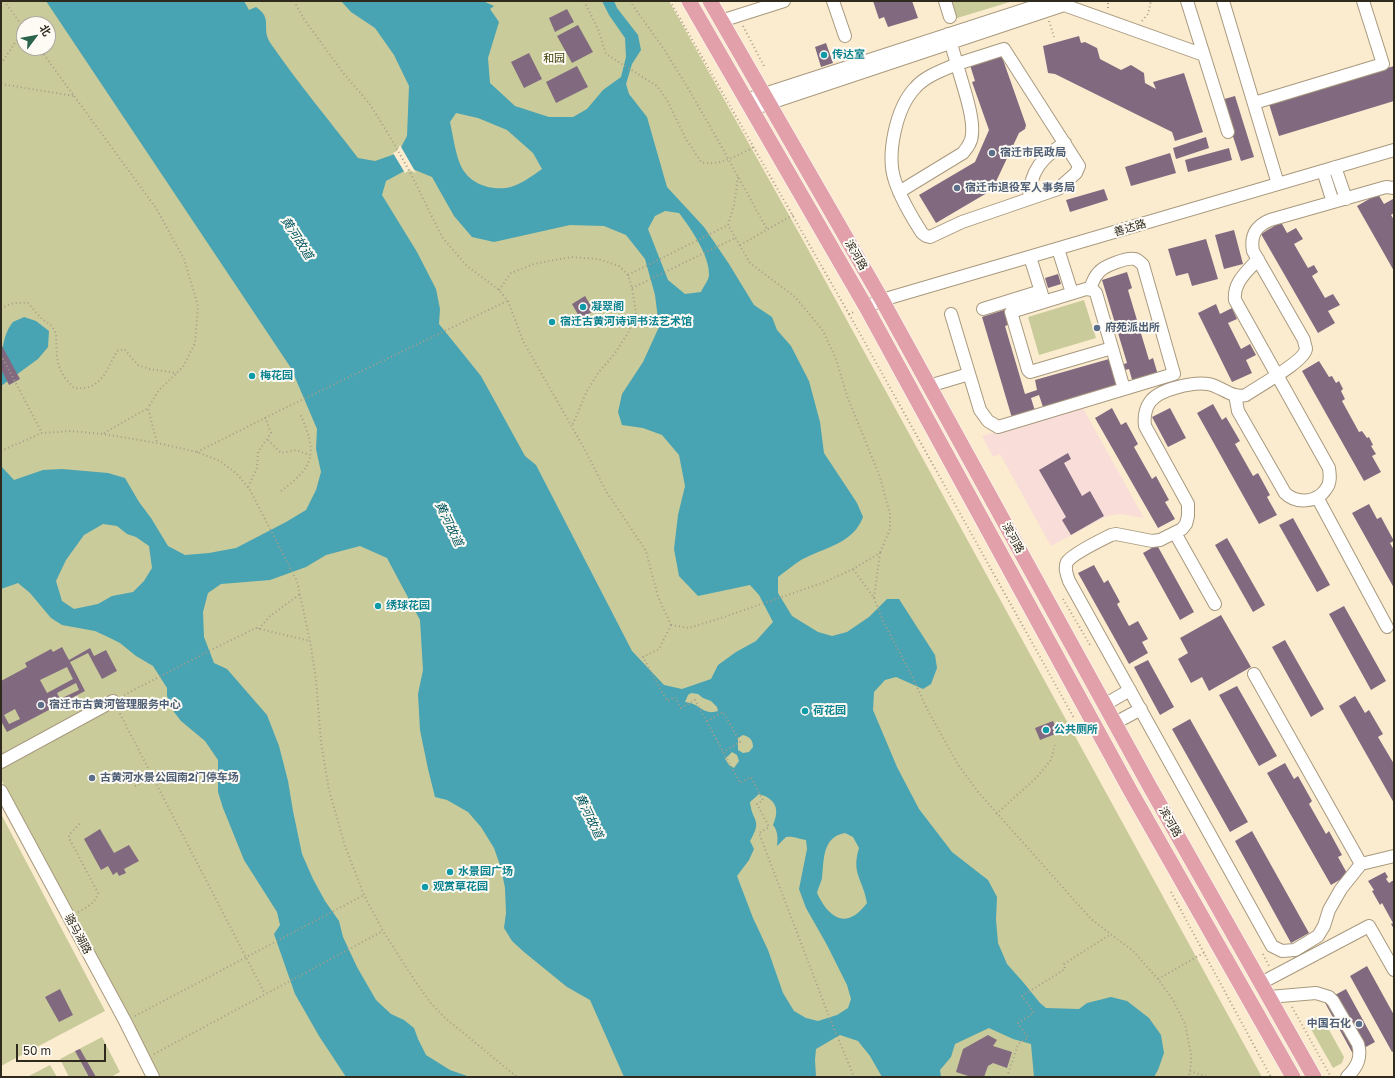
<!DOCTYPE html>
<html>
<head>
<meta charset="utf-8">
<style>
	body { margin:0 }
	#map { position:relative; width:1395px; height:1078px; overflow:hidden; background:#fceccf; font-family:"Golos Text","Noto Sans SC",sans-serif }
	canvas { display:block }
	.frame { position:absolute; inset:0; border:2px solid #2f2a1e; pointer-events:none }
	.north { position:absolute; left:16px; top:16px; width:40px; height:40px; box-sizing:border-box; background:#fefbf5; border:1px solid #aba79f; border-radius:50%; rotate:58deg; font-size:11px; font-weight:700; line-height:16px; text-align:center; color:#2f2a1e }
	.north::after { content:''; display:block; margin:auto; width:14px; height:18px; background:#2a644d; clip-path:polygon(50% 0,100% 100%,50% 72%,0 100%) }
	.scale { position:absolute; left:16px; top:1044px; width:90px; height:18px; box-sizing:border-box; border:2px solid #2f2a1e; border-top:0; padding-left:5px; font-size:12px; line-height:14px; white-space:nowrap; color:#2f2a1e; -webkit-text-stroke:3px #fefbf5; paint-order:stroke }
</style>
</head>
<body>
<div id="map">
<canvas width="1395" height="1078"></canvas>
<div class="frame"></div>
<div class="north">北</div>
<div class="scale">50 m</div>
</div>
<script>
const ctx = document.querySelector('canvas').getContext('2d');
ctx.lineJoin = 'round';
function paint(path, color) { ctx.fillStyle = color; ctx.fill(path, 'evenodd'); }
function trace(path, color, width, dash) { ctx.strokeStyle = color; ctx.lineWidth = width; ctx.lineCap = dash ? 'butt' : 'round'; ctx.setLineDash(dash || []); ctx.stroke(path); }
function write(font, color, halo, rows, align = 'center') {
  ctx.font = font + ' "Golos Text","Noto Sans SC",sans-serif'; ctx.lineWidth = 4; ctx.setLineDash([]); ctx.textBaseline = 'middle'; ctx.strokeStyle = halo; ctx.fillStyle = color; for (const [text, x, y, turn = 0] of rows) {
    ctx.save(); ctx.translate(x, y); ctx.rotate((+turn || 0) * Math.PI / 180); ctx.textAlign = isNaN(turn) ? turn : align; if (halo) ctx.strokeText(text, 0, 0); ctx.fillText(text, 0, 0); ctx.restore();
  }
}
paint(new Path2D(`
	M1083,408L1144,518L1120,514L1107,516L1051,546L1000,454L993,457L982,436Z`), '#f8ddd9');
paint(new Path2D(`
	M1,1H669L804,242L1262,1077H158L1,779ZM24,24H48V48H24Z
	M949,1H1013L954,19Z
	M1084,300L1096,338L1039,355L1028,317Z
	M1,814L105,1011L1,1066Z
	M1315,1017H1321L1323,1019L1344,1057L1342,1063L1333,1068L1307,1022Z
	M102,1037L120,1072L111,1077H69L60,1059Z
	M50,1065L57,1077H27Z`), '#c9cb9b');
paint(new Path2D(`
	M46,1H244L249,10L256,7C274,19 260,28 271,44C298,83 329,120 358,158L375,161L398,153L407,136L409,86L394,55L375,28L351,12L341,1H483L494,6L490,9L499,22L488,58L490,83L515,106L549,117H573L587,109L603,90L621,77L626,57L625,38L609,15L602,1H614L617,8L638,35L641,50L632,64L626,84L629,94L647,117L667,187L704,227L729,264L754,305L772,317L777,330L791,346L809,381L820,422L824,453L857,503L863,517C853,544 825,547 801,560C793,565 786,571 778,577V593L792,616L818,632L832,636L847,632L869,617L887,599H899L935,655L937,668L931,684L923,689L896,677L885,680L874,692L873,710L897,767L919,809L952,852L988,880L997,897L996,920L998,943L1007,964L1023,982L1040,1003L1046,1008L1079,1009L1087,1003L1111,997L1127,1001L1149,1018L1161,1035L1164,1053L1158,1070L1154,1077H1034L1031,1044L1013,1039L989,1028L955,1044L951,1057L940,1070L941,1077H882L870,1056L858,1041L840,1035L816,1049L815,1060L816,1077H624L590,1000L567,987L524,952L512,941L504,928L506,913L505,888L501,868L494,848L481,827L468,812L447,800L435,797L428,769L420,730L418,694L423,670L420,620L387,558L360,546L326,555L306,567L270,580L221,584L208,593L203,612L204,637L214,663L227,669L267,715L279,746L288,781L293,811L302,854L313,879L325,901L339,921L343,937L357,967L376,1000L391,1014L404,1020L414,1028L418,1039L426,1055L450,1070L470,1077H346L319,1036L295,994L274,934L280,925L277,912L244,860L223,808L218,792V760L205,741L181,721L174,712L167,696V688L153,666L136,656L120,643L108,637L95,631L62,625L51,618L30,593L18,583L1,589V466L14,480L43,470L62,469L108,473L125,478L139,502L151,518L168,546L185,555L209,553L236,548L286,522L306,510L316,490L321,472L316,449L317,429L291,368ZM456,113L478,118L507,130L533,153L542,169C532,176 519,186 506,188C488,190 468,183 460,164C455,151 453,136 450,122ZM410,168L432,177L454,216L472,237L494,242L570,225L604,226L626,235L645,259L655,295L659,327L643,362L622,394L618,412L622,425L643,428L662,435L679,455L685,486L678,515L674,549L679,576L698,596L750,585L759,595L773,622L756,641L736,652L718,665L711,679L682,689L664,685L632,651L536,465L525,456L481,376L439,324L440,309L436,289L417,252L382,195L386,181ZM665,211L679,213C690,227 710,256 709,275C709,280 703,287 701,292L685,294L668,280L648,229L655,216ZM103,524L117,526L127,534L136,537L149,546L152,568L144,581L133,592L112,596L98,604L74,609L62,601L56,581L66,560L84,535ZM691,693L698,694L703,698L711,701L717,707L718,711C703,716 700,703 685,702L688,695ZM743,735C750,737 753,740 753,747L749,752L743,753L738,750V738ZM732,752L737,755L739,761L734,768L729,765L725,759ZM759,794C776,799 780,809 773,825C778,831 778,838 777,846L786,837C795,836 797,839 806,840L807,849L799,889L806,908L827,945L847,985L851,999L848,1008L837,1015L818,1021L806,1018L794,1011L783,993L768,950L753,918L737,876L749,860L754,849L750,841C763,819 752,822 750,802ZM845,833L853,837L859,848C851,874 863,879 867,903C847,930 829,919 817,893C818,888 821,883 822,878C824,860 822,837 845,833Z
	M24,317L36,321L49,331L48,347L38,359L1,386C1,366 0,337 13,322C16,320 21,319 24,317Z`), '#48a3b2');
paint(new Path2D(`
	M400,145L416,173L410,170L405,173L393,153L397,151Z`), '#fceccf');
paint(new Path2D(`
	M873,1H912L918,18L888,27L884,17L879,19Z
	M567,9L574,22L555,32L549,18Z
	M578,25L593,52L572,63L557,36Z
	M1079,36L1081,43L1085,42L1097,48L1100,59L1121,70L1131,65L1144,73L1145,83L1156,89L1153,82L1184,73L1203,132L1175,141L1172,132L1055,74L1048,73L1043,46Z
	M826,43L833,63L821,67L815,47Z
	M529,53L542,79L524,88L511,62Z
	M1001,54L1026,125L1025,129L1019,133L992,190L936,223L919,195L975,162L989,130L972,82L975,81L970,65Z
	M577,66L588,87L556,103L546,82Z
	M1394,66V101L1279,136L1269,104Z
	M1235,96L1254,157L1241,161L1221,100Z
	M1206,137L1209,148L1176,159L1173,148Z
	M1229,148L1232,160L1188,172L1185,160Z
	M1170,153L1176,173L1131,186L1125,167Z
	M1104,189L1108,200L1070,212L1066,200Z
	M1378,194L1384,204L1393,199L1394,201V213L1391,215L1394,220V271L1357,206Z
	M1281,222L1287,233L1296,228L1303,239L1294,244L1308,268L1314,265L1318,272L1312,276L1325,298L1333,294L1340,305L1328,311L1335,323L1318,333L1261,234Z
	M1234,230L1243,264L1224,269L1215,235Z
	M1206,239L1218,279L1192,286L1188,273L1176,276L1168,249Z
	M1127,272L1132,288L1128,290L1149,360L1153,358L1158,375L1133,383L1129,369L1114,373L1119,388L1044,410L1039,395L1031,398L1035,411L1012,418L982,317L1004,310L1008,325L1005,326L1025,394L1037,390L1035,380L1109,359L1112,368L1127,363L1102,280Z
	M1058,274L1061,284L1048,288L1045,278Z
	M585,296L594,311L580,318L572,304Z
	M1216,304L1220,314L1232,308L1237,319L1228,323L1241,349L1250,344L1256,355L1246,360L1252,373L1232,382L1198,313Z
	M1,344L20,379L9,385L1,369Z
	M1319,361L1329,377L1332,376L1336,383L1339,381L1343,389L1341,391L1345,399L1342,401L1359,432L1362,431L1367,438L1369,437L1373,445L1371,446L1376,454L1372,456L1381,472L1364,481L1302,371Z
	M1213,404L1222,420L1226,417L1240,441L1235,444L1253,476L1258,473L1270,495L1267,497L1277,515L1259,524L1197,413Z
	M1112,408L1121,425L1126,422L1138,444L1134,447L1152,479L1156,476L1169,500L1165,502L1175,519L1158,528L1095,418Z
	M1170,408L1186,438L1168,447L1152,417Z
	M1068,453L1071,459L1064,463L1082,496L1090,491L1104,516L1071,535L1062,520L1066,517L1039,470Z
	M1369,504L1377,519L1381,517L1394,541L1390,543L1394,550V588L1352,513Z
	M1293,518L1330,585L1317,592L1279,525Z
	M1227,538L1265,605L1253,612L1215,545Z
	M1157,545L1194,612L1180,620L1143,553Z
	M1094,565L1104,583L1108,580L1120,602L1117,604L1129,626L1138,621L1148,639L1142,642L1148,653L1129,664L1078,573Z
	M1344,606L1386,681L1371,690L1329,614Z
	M1221,615L1251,667L1209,691L1202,677L1191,683L1178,659L1188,653L1180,638Z
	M1285,640L1324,709L1311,717L1272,647Z
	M62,647L69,660L90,648L94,656L106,650L117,671L102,679L88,653L70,662L85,691L7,732L1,721V681L27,667L25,663L51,649L53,652ZM67,667L73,679L47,693L40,680ZM76,683L79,690L60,699L57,693ZM15,709L20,719L9,724L4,715Z
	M1148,660L1174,707L1160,715L1134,667Z
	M1237,686L1277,756L1259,766L1219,695Z
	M1355,696L1365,713L1369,710L1383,734L1378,737L1394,764V803L1339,706Z
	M1190,719L1248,822L1230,832L1172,729Z
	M1053,721L1058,733L1040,740L1035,728Z
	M1285,763L1294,779L1298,776L1312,801L1309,804L1326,834L1329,831L1342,855L1338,857L1348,875L1331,885L1267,773Z
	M100,829L114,853L129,845L139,861L124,869L126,873L119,876L117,872L113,875L108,866L101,870L84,839Z
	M1252,831L1309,933L1291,943L1235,841Z
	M1385,872L1388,877L1386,879L1389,883L1394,880V929L1391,924L1393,923L1382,903L1380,905L1372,891L1374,890L1368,881Z
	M1367,966L1394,1015V1051L1392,1052L1350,976Z
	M60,989L73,1015L59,1022L45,997Z
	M1346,989L1375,1042L1353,1054L1324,1001Z
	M988,1035L997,1040L993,1046L1012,1052L1007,1068L993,1063L988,1066L984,1077H971L956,1072L963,1049Z
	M80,1049L96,1077H89L75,1051Z`), '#816a80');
const minor = new Path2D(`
	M833,1L845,36
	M945,1L950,17
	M1187,1L1228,132
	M1223,1L1278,184
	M721,21L784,1
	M746,100L1051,1
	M1254,103L1383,64L1363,1
	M752,109L1064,5L1204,55
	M1335,167L1346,199
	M1323,171L1333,202
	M1394,188L1386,187L1270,220C1256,226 1250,235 1253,251L1304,340C1304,343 1306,347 1306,349C1304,362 1257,387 1246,395C1232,399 1221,386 1208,384C1193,382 1159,389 1150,402C1145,409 1144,418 1145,426L1188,504V516L1186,524L1182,529L1160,540L1152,541L1116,534L1111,535C1101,540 1072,554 1067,562C1064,568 1067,575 1069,581L1272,946L1282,951L1295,950L1318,936L1324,926L1329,910L1341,889L1361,864L1394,856
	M899,192L963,153C967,148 972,142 972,134C974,115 962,84 957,64L1004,49L1079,166L1076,173L1058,189L962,222L930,237L926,236L922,233C911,216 901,199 895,181C886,155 896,108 915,88C925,76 943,70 957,64L948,34
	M1029,199C1030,171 1042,157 1065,143
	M1058,249L1072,293
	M1030,257L1043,298
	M866,307L882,300L1394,150
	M983,309L1041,291
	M951,314L980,410L988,421L998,427L1174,374L1143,265C1140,262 1138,260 1135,259C1127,257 1104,266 1099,272C1095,276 1092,283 1090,289
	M1112,348L1030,372L1028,370L1011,312L1086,289L1093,290L1096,293L1124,389
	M929,386L969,374
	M1235,395L1238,411L1285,493C1296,504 1317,503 1326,489C1331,483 1330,475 1329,468L1235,300C1233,282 1247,272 1258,259
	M1317,497L1387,627
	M1175,533L1215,604
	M1254,674L1361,864
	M1104,705L1130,690
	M1115,723L1141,709
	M1,762L113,701
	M1,791L125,1021L153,1077
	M1261,983L1369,926L1394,970
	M1269,997L1316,993L1329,997L1333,1001L1358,1044C1362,1058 1357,1067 1347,1077`);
const major = new Path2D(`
	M689,1L866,307L1130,790L1293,1077
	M710,1L882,300L1150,787L1314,1077`);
trace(minor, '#a8997e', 14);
trace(major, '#fff', 16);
trace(new Path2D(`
	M4,1L24,28
	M294,1L304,19L344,74L369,103L389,135L411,174L442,237L467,266L499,290L508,301L523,341L584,448L606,491L646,551L658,597L671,625
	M584,1L598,29L606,54L657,86L667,100L685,137L701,162C719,167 738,155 754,147
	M630,1C641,18 654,34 665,51C702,109 734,170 767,229
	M670,1L849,314L854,312
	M1108,8V1
	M1049,21L1054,37
	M1142,21L1148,14L1151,1
	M743,26L765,68
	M39,48L156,208L184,259L198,306L195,343L183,367L159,390L148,408
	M1,64L24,29
	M1,84L74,96
	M738,177L734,205L728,225L750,263L795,297L811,316L823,331L836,359L847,396L880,477L890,514V529L880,553
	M740,245L793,215
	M628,275L728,225
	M632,288L735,238
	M499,290L511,273L534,264L571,257L598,259L619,266L628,275L632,288L636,313L628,333L613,356L598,373L587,391L572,426
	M1,309C9,303 18,302 28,303L41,318L52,326L56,334L57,358L59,367L65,378L74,388C101,391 106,371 117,351L124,349L138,365L149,369L177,373
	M849,314L1074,718
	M1,355L42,433
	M104,433L148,408L157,443
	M268,440L281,453L296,450L310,455
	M1,451L42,433L71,431L103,434L157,443L197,452L220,461L237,474L250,490L297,581L310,641L316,680L321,742L329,790L345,846L364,895L383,931L415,981L430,1002L444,1017L517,1077
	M197,452L289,406L507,301
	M248,487L257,468L258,452L271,433L265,417
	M281,491C316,465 317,453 300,413
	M874,598L883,621L913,678L927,709L957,763L978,792L1091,919L1133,951L1158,979L1173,1000L1185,1024L1191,1054V1064L1189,1077
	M1063,599L1090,645
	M671,625L659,649L643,657L667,701L675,697L681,708L695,700L740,783L751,777L763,800L757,804L769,827L759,833L827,1011L854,1077
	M671,625L689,628L724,617L825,582L853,569L880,553L874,598L853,569
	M259,629L269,617L300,594
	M124,695L223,644L256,628L310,641
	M118,710L265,994
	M707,721L723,712L740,742L723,752
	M135,786L153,777
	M996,814L1036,778L1051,760L1055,745
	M1171,892L1271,1077
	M78,912C87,907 96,903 98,893L69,838V835L81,822
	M1263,954L1269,966
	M1158,979L1205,952
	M1292,1007L1331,1077
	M135,1016L364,895
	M154,1054L383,931
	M1190,1071L1208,1077
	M1007,1077L1018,1044L1028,1038L1018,1023L1034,1013L1022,996L1065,969L1064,964L1111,934`), '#a89d87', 2, [1, 3]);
trace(minor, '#fff', 12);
trace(major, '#e1a0aa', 15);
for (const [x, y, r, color] of [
	[824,55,4,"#0f9aa8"],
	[992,153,4,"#5c6f8a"],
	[957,188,4,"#5c6f8a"],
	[583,307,4,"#0f9aa8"],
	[552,322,4,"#0f9aa8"],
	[1097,328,4,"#5c6f8a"],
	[252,376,4,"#0f9aa8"],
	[378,606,4,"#0f9aa8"],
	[41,705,4,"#5c6f8a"],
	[805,711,4,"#0f9aa8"],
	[1046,730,4,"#0f9aa8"],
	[92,778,4,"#5c6f8a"],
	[450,872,4,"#0f9aa8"],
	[425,887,4,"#0f9aa8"],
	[1359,1024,4,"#5c6f8a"]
]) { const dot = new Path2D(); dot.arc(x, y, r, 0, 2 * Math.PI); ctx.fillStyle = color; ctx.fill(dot); trace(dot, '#fefbf5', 1.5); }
write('bold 11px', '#0d838f', '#fefbf5', [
	["传达室",832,55],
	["凝翠阁",591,307],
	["宿迁古黄河诗词书法艺术馆",560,322],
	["梅花园",260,376],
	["绣球花园",386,606],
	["荷花园",813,711],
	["公共厕所",1054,730],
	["水景园广场",458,872],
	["观赏草花园",433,887]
], 'left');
write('11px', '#3b3c06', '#fefbf5', [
	["和园",554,59]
]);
write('bold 11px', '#4e5e75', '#fefbf5', [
	["宿迁市民政局",1000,153],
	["宿迁市退役军人事务局",965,188],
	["府苑派出所",1105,328],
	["宿迁市古黄河管理服务中心",49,705],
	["古黄河水景公园南2门停车场",100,778],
	["中国石化",1351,1024,"right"]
], 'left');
write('11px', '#2f2a1e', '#fefbf5', [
	["善达路",1130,228,-16],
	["滨河路",856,255,60],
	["滨河路",1013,538,61],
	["滨河路",1170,822,60],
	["骆马湖路",78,934,62]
]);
write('italic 12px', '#00555f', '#fefbf5', [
	["黄河故道",297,238,57],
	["黄河故道",449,524,64],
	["黄河故道",589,816,64]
]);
</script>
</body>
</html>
